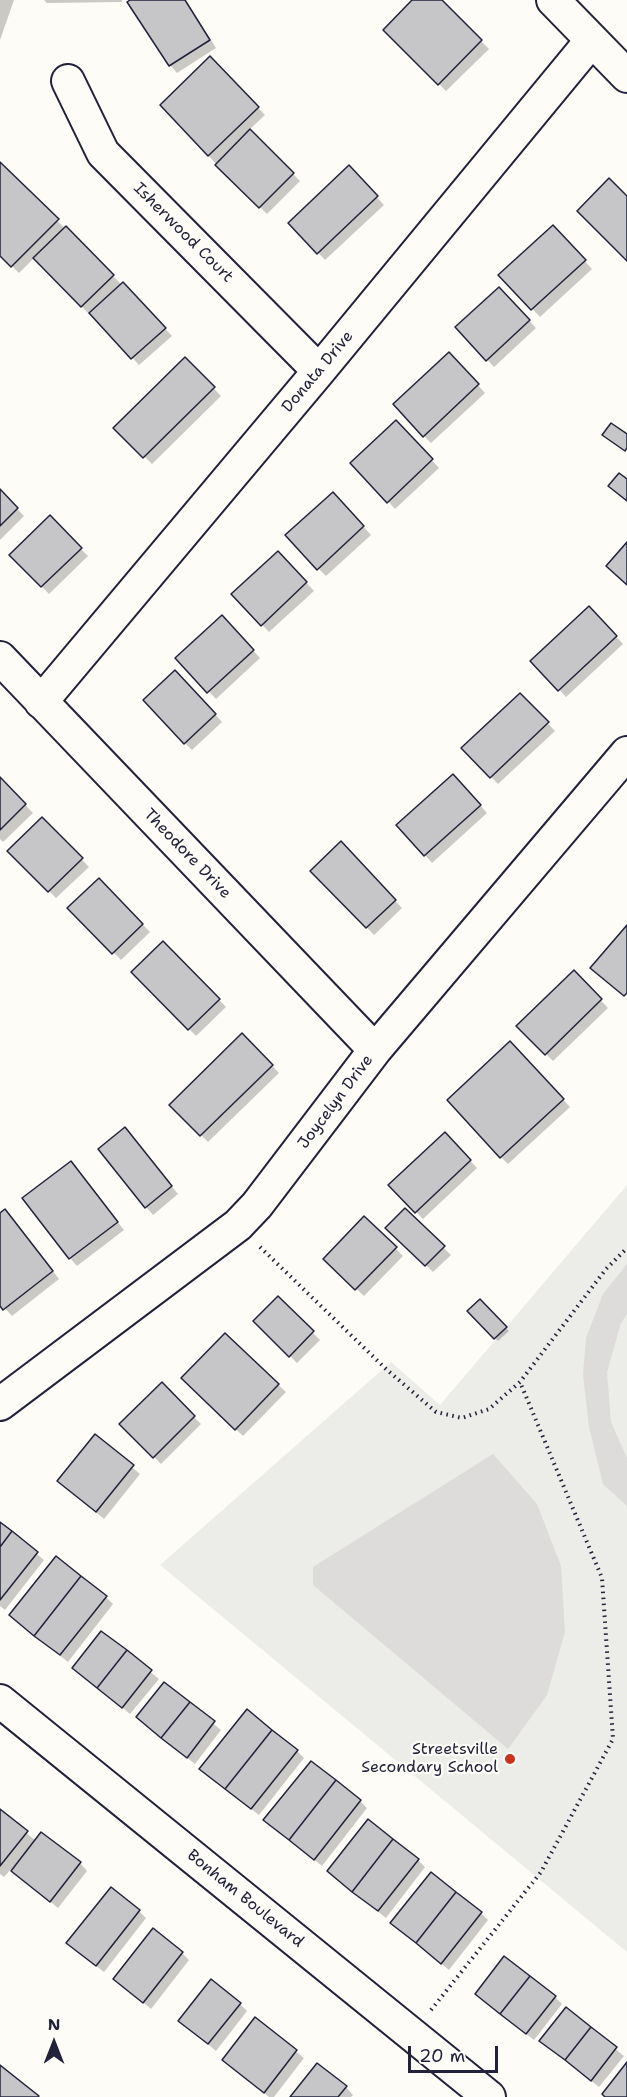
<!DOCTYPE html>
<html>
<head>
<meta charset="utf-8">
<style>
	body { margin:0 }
	#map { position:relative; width:627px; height:2097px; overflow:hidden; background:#fdfcf7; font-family:"Shantell Sans",sans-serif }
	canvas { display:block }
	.north { position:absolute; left:24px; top:2013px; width:60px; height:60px; -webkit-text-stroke:4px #fdfcf7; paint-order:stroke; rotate:0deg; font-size:16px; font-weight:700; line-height:24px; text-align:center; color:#22223b }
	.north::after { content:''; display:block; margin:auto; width:21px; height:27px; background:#22223b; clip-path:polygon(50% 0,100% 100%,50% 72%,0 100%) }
	.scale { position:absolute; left:408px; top:2046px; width:90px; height:27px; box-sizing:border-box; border:3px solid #22223b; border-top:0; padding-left:8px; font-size:18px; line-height:21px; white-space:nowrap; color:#22223b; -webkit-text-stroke:4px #fdfcf7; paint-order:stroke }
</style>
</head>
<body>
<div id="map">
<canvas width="627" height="2097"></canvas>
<div class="north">N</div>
<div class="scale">20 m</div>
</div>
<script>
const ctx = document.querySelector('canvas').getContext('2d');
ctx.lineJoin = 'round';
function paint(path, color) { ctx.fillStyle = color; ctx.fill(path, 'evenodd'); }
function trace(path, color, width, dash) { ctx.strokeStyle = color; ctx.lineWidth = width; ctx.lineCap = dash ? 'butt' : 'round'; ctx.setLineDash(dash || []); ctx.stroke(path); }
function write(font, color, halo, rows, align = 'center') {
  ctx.font = font + ' "Shantell Sans",sans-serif'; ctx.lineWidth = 4.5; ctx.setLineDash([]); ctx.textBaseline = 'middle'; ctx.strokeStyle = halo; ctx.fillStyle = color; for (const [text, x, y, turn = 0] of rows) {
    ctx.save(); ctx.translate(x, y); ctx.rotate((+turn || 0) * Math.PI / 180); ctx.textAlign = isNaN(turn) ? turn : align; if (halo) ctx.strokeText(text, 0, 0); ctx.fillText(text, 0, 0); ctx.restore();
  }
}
paint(new Path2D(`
	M627,1185V1952L160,1565L391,1362L440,1405Z`), '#ecece9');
paint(new Path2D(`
	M627,1264V1314L621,1323L607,1372L611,1422L627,1458V1506L603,1484L589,1427L583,1374L586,1338L603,1294Z
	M493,1454L537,1504L561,1566L565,1632L547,1695L508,1749L313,1585V1567Z`), '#dddcdb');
paint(new Path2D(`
	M0,0H14L0,40Z
	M44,0H122V2L47,3Z
	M133,0H186L216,48L177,73L170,65Z
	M415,0H440L489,49L446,91L385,30Z
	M210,58L265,115L249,130L300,181L267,214L217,165L162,105Z
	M0,164L122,285L130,291L172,336L139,365L90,313L89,314L34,258L19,273L0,254Z
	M349,167L384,205L325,260L290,223Z
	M560,234L592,269L540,317L500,275Z
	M499,289L536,328L494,367L457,327Z
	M185,359L221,396L152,464L116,428Z
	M456,361L485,393L431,443L424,436Z
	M396,422L439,468L395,509L388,501Z
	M0,491L24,516L0,540Z
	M340,501L371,535L326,576L318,568Z
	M50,518L88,556L49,594L11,555Z
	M285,560L314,591L269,632L233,594Z
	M589,608L623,644L566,697L532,661Z
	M222,617L260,658L216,699L177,658Z
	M183,679L222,722L192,750L185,743Z
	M520,695L555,731L498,784L463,748Z
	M0,779L33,813L3,842L0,839Z
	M460,783L487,813L432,863L398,825Z
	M42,819L89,867L56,898L9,851Z
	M341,844L402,908L374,935L313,871Z
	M99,880L150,932L121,960L69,908Z
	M163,943L226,1007L196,1036L133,972Z
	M574,972L608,1008L553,1061L518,1026Z
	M242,1035L279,1073L208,1142L171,1105Z
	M517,1051L570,1107L508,1164L501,1157Z
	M445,1134L477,1168L423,1219L390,1185Z
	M132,1137L178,1194L153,1215L146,1207Z
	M71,1163L124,1230L77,1266L70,1258Z
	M405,1210L451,1255L433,1272L388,1228Z
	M0,1215L12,1218L59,1279L12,1316L0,1303Z
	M365,1218L403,1256L364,1296L325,1259Z
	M278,1298L320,1340L297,1363L255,1321Z
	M480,1301L509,1331L498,1341L469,1311Z
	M225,1335L286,1392L243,1436L183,1378Z
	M162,1385L201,1424L161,1464L121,1424Z
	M95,1436L140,1474L104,1519L59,1481Z
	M0,1524L44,1560L5,1610L0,1606Z
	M106,1597L113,1604L68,1662L18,1622Z
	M102,1633L159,1679L130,1714L74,1668Z
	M164,1684L221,1730L195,1764L145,1725Z
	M297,1751L304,1758L259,1815L209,1776Z
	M360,1801L367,1808L322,1866L273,1827Z
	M0,1811L36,1841L80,1863L87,1871L58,1908L11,1869L4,1877L0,1874Z
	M418,1860L425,1867L386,1918L336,1878Z
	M139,1911L146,1918L104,1972L76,1950Z
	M481,1913L488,1920L449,1970L392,1923Z
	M182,1953L189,1960L151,2009L115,1979Z
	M555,1997L562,2004L534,2040L484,2001Z
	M240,2004L247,2011L216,2051L180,2021Z
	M566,2009L624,2056L599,2087L549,2048Z
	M255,2019L304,2058L274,2097H269L224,2060Z
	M346,2087L353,2095L351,2097H292Z`), '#0003');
const building = new Path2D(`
	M130,0H185L210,40L169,66L127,2Z
	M412,0H442L482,40L438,85L383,30Z
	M210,56L259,107L208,156L160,105Z
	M250,129L294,173L259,208L215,165Z
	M0,162L59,219L11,267L0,256Z
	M349,165L378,196L317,254L288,223Z
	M609,178L627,196V261L577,211Z
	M553,225L586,260L531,310L498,275Z
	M66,226L114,275L81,307L33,258Z
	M123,282L166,328L131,359L89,313Z
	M499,287L530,320L486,361L455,327Z
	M449,352L479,384L423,437L393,404Z
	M185,357L215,387L143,458L113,428Z
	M396,420L433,459L387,503L350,463Z
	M611,423L627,434V448L625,451L602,435Z
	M619,473L627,479V501L608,486Z
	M0,489L18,508L0,526Z
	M333,492L364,526L317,570L285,535Z
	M50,515L82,548L41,587L9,555Z
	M627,542V585L606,566Z
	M278,551L307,582L261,626L231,594Z
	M589,606L617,636L558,691L530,661Z
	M222,615L254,650L207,693L175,658Z
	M175,670L216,714L184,744L143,700Z
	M520,693L549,722L490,778L461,748Z
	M453,774L481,805L424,856L396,825Z
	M0,777L26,804L0,830Z
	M42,817L83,858L48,892L7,851Z
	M341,841L396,900L366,928L310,871Z
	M99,878L143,924L112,954L67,908Z
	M627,925V993L624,996L590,968Z
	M163,941L220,999L188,1030L131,972Z
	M574,970L602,999L545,1055L516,1026Z
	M242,1033L273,1065L200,1136L169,1105Z
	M510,1041L564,1099L500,1158L447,1100Z
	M125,1127L172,1186L145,1208L98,1149Z
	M445,1132L471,1160L415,1213L388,1185Z
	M71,1161L118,1222L69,1259L22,1198Z
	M405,1208L445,1246L425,1266L385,1228Z
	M5,1209L53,1271L3,1310L0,1306V1213Z
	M364,1216L397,1247L355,1290L323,1259Z
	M278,1296L314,1331L289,1357L253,1321Z
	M480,1299L507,1327L494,1339L467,1311Z
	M225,1333L279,1384L235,1430L181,1378Z
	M162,1382L195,1416L153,1458L119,1424Z
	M95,1434L134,1465L96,1512L57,1481Z
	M0,1522L12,1531L0,1547Z
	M12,1531L38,1552L0,1600V1547Z
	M56,1556L81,1576L34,1636L9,1615Z
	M81,1576L107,1596L60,1655L34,1636Z
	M101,1631L127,1650L97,1688L72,1668Z
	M127,1650L152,1670L122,1708L97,1688Z
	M164,1682L190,1702L161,1738L136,1717Z
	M190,1702L215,1721L187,1758L161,1738Z
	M247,1709L272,1730L225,1789L199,1769Z
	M272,1730L298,1750L251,1809L225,1789Z
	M311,1761L336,1780L289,1840L263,1820Z
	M336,1780L361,1800L314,1860L289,1840Z
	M0,1809L28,1831L0,1866Z
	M368,1819L393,1839L352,1892L327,1871Z
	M41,1832L81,1862L50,1902L11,1871Z
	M393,1839L419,1859L378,1911L352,1892Z
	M431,1872L456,1892L416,1943L390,1923Z
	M111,1887L140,1910L96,1966L66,1943Z
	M456,1892L482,1912L441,1964L416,1943Z
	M153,1928L183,1952L143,2003L113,1979Z
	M504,1956L530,1976L500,2014L475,1994Z
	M530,1976L556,1996L526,2034L500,2014Z
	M211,1979L241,2003L208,2044L178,2021Z
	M566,2007L591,2027L565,2060L539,2041Z
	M255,2017L297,2050L264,2093L222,2060Z
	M591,2027L617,2047L591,2081L565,2060Z
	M627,2062V2097H605L602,2094Z
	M317,2063L347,2086L338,2097H290Z
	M0,2065L39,2096L38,2097H0Z`);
paint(building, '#c6c6c8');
trace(building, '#22223b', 1.5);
const street = new Path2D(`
	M553,0L627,76
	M68,81L103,153L319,371
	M0,658L375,1050
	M41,702L319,371L592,40
	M0,1404L238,1225L257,1205L375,1050L627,753
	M0,1701L489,2097`);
trace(street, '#22223b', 36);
trace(new Path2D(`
	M260,1247L386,1369L436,1412L462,1418L489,1409L520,1382L606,1269L627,1248
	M431,2010L541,1872L613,1739L602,1578L520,1382`), '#22223b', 4, [1.5, 4.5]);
trace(street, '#fdfcf7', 32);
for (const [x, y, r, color] of [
	[510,1759,6,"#c8321e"]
]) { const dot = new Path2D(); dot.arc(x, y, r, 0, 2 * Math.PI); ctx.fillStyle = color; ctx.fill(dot); trace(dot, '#fdfcf7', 2); }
write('16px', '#22223b', '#fdfcf7', [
	["Isherwood Court",183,233,45],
	["Donata Drive",318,372,-50],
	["Theodore Drive",187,854,46],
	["Joycelyn Drive",336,1102,-53],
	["Bonham Boulevard",245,1899,39]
]);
write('16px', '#22223b', '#fdfcf7', [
	["Streetsville",498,1750],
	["Secondary School",498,1768]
], 'right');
</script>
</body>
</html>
